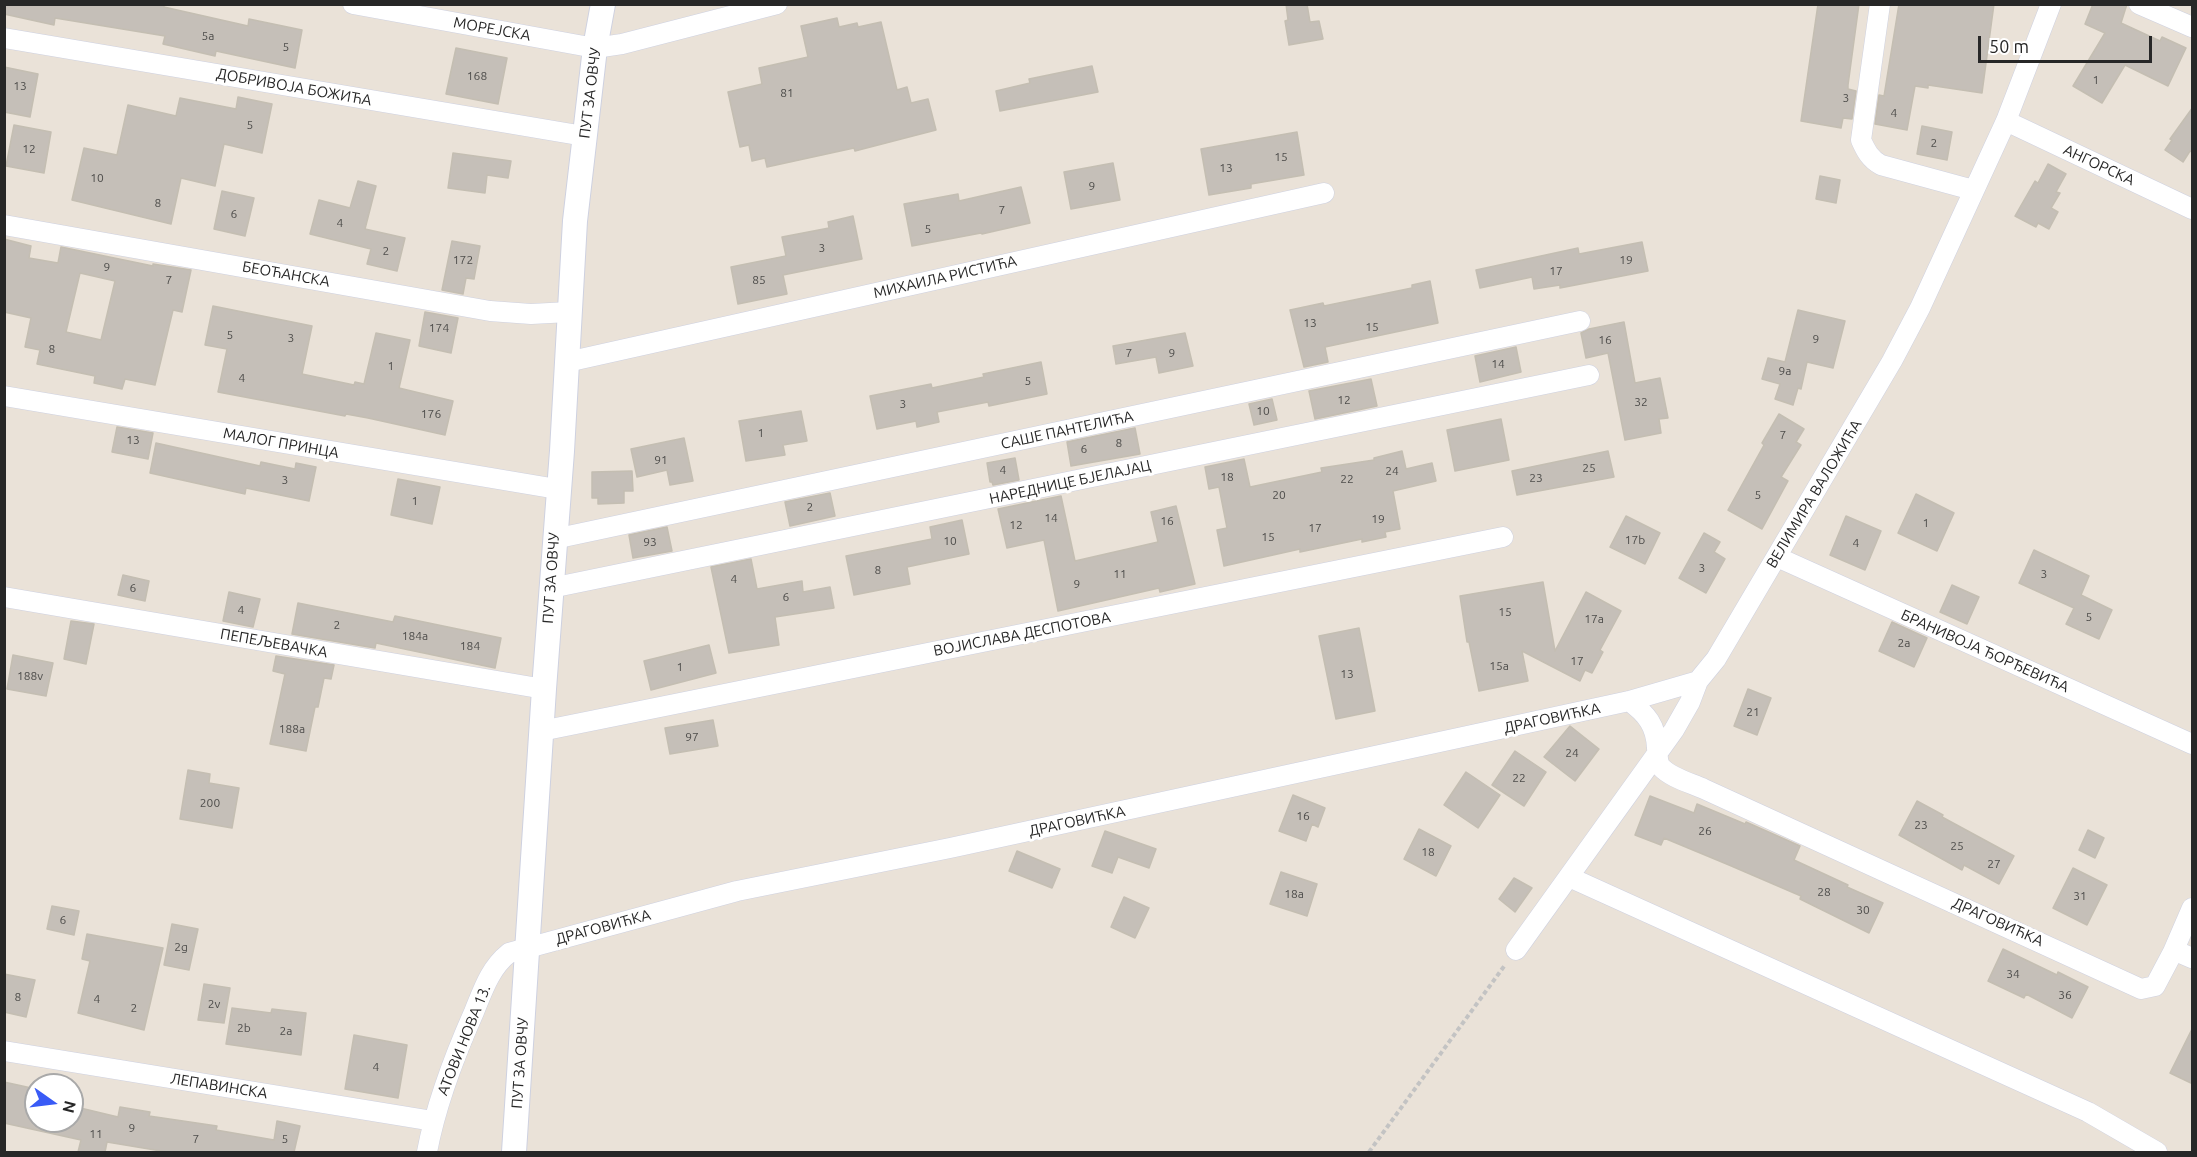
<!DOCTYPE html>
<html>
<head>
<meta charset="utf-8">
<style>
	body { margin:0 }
	#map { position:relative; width:2197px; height:1157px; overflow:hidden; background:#eae2d8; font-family:Ubuntu,sans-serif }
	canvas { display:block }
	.frame { position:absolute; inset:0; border:6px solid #272727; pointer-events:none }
	.north { position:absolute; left:24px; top:1073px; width:60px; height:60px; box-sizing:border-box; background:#fff; border:2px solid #a9a9a9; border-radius:50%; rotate:104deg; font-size:16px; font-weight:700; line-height:24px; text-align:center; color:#272727 }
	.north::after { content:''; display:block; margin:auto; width:21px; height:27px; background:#395bf6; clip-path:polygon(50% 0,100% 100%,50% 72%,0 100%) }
	.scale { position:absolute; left:1978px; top:36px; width:174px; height:27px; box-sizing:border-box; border:3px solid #272727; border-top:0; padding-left:8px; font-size:18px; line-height:21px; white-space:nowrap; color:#272727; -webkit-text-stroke:4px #fff; paint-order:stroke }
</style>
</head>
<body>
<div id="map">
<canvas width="2197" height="1157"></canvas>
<div class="frame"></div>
<div class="north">N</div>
<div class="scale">50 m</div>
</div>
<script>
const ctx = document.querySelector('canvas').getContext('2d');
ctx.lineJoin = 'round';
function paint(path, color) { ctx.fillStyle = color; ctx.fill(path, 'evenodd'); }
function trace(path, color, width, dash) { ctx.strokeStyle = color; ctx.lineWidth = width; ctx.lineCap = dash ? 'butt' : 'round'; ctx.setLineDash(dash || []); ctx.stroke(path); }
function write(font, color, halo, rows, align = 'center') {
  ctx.font = font + ' Ubuntu,sans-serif'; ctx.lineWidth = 6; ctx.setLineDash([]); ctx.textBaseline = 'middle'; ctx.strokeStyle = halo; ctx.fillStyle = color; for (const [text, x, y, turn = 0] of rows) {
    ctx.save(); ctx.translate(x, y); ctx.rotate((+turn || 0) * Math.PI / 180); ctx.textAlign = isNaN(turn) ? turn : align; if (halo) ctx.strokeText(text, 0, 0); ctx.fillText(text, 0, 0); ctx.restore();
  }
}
const building = new Path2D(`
	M4,4H164V7L248,26L249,19L302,30L295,68L216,51L215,56L163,44L165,36L55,18L54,25L4,14Z
	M1286,4H1307L1310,22L1319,21L1323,39L1289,45L1285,21L1288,20Z
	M1818,4H1859L1848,85V89L1856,91L1852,119L1843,118L1841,128L1801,121Z
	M1899,4H1994L1982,93L1928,85V88L1915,86L1907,130L1875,124L1879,95L1884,96Z
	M2093,4H2127L2121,23L2160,41L2162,37L2186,48L2168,86L2125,65L2102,103L2073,86L2105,33L2085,24Z
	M837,18L839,27L857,23L858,27L881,22L897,90L907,87L911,103L928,99L936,130L855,151L854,148L767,167L765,158L752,161L749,145L740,147L728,92L762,84L759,68L808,57L801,26Z
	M456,48L507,58L498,104L446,94Z
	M1092,66L1098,92L1000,111L996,91L1030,83L1029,79Z
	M4,67L38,74L30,117L4,112Z
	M238,97L272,104L262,153L224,144L215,186L181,178L171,224L72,200L84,148L117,155L128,105L176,116L180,98L236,109Z
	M2193,107V153L2190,151L2183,162L2165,150L2172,140L2170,139Z
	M14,125L51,132L44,173L6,166Z
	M1922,126L1952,132L1947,160L1917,154Z
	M1297,132L1304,175L1251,184V188L1209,195L1201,149Z
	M453,153L511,161L508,178L487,175L485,193L448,188Z
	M1113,163L1120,200L1071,209L1064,172Z
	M2048,164L2066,174L2056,192L2060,193L2051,208L2058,212L2049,229L2038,223L2036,227L2015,216L2035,181L2038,183Z
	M1820,176L1840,180L1836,203L1816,199Z
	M358,181L376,186L365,229L405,238L397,271L367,264L371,249L310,234L319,200L350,208Z
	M1021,187L1030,223L982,234L981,233L912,246L904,204L958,194L959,201Z
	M222,191L254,198L245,236L214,229Z
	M853,216L862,259L783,275L787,294L738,304L731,267L786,256L782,237L829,228L828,222Z
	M4,239L31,246L29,258L58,263L61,247L153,266V264L191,270L182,312L173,310L155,385L125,379L122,389L94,383L95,376L37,364L40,350L25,347L31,318L4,312ZM80,273L115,281L101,340L66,332Z
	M452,241L480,246L474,279L466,278L463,294L442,290Z
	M1642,242L1648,271L1560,288V285L1534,289L1532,277L1480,288L1476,270L1578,248L1579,254Z
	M1430,281L1438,323L1325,347L1328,362L1304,367L1290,310L1323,303L1324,306L1412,288V285Z
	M213,306L312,326L302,374L354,385L355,382L364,384L376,333L410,340L399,388L453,401L445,435L368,418L346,414L345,416L218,392L227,349L205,345Z
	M1798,310L1845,321L1833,368L1807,362L1801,389L1798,388L1793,405L1775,399L1780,384L1762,379L1768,358L1785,362Z
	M425,312L458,318L451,353L419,346Z
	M1624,322L1635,383L1660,378L1668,418L1659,419L1661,433L1625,440L1608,353L1586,358L1581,333L1589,329Z
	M1185,333L1193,366L1159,373L1156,357L1116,364L1113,346Z
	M1516,347L1521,372L1480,382L1475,356Z
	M1041,362L1047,394L989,406L988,402L937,412L939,422L917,427L916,421L877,429L870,396L931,384L932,388L984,377L983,374Z
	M1371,379L1377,406L1315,419L1309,391Z
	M1272,399L1277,420L1254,425L1249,404Z
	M801,411L807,441L783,445L785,455L746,461L739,421Z
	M1779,414L1804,429L1796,442L1801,445L1781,477L1788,481L1762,529L1728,510L1764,445L1762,443Z
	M1501,419L1509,460L1455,471L1447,430Z
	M117,427L153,433L148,459L112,452Z
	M1135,428L1140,454L1071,466L1067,442Z
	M684,438L693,481L670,485L667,470L637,477L631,449Z
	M156,443L260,466L261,462L295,469L296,463L316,467L309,501L246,488L245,494L150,473Z
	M1402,451L1406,469L1432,463L1436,481L1393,491L1400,529L1385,532L1386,537L1362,542V539L1300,552V549L1224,566L1217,530L1227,528L1219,487L1209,489L1205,467L1244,459L1250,487L1322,472L1321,468L1374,460V458Z
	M1608,451L1614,477L1517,495L1512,471Z
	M1015,458L1019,480L993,485L992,482H990L987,463Z
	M632,471L633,491H624V503L598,504V498H592V472Z
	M398,479L440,487L432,524L391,515Z
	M830,493L835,516L790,526L785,502Z
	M1916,494L1954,513L1937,551L1898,533Z
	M1061,496L1075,561L1158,542L1151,512L1176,506L1195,584L1160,592L1159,588L1058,611L1044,540L1007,548L998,509Z
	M1626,516L1660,533L1645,564L1610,547Z
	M1846,516L1881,531L1865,570L1830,555Z
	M962,520L969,554L907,567L910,584L854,595L846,556L932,539L930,527Z
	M667,527L672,551L633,558L629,535Z
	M1704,533L1720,542L1714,552L1725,559L1706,593L1679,578Z
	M2034,550L2089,576L2081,595L2112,610L2099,639L2066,624L2074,608L2019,583Z
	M751,559L757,589L802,581L803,592L830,587L834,608L775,617L779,645L729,653L711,567Z
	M123,575L149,581L145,601L118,595Z
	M1543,582L1555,651L1586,592L1621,611L1600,650L1603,652L1592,673L1585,670L1580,681L1522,651L1528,681L1479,691L1469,642H1467L1460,596Z
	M1952,585L1979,597L1967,624L1940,612Z
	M229,592L260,599L253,627L223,621Z
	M298,603L393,622L395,616L501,638L495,668L376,643L375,648L292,634Z
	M71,621L94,624L86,664L64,659Z
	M1892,622L1927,638L1914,667L1879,651Z
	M1359,628L1375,711L1336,719L1319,636Z
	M709,645L716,673L651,690L644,661Z
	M13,655L53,663L46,696L7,689Z
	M276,656L334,665L331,679L324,678L318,707H315L306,751L270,744L285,674L273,671Z
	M1748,689L1771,698L1757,735L1734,726Z
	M713,720L718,746L670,754L665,728Z
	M1570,726L1599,749L1575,781L1544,757Z
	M1515,751L1546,772L1524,806L1492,785Z
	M188,770L210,774L209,783L239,788L232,828L180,819Z
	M1466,772L1500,795L1478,828L1444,805Z
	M1293,795L1325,808L1318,827L1312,824L1306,841L1279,831Z
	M1650,796L1694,813L1697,804L1745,824L1746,822L1800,846L1794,860L1848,885L1847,887L1883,903L1869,933L1800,899L1801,896L1729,865L1664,838L1661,845L1635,835Z
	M1917,801L1943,815L1942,817L2014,856L1999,884L1964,865L1962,870L1899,835Z
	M1419,829L1451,846L1436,876L1404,859Z
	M2088,830L2104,838L2095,858L2079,850Z
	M1105,831L1156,849L1149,868L1118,857L1112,873L1092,866Z
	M1017,851L1060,869L1052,888L1009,871Z
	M2073,868L2107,885L2087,925L2053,908Z
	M1281,872L1317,884L1307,916L1270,904Z
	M1514,878L1532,888L1515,912L1499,899Z
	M1124,897L1149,908L1135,938L1111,927Z
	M52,906L79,911L74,935L47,929Z
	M172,924L198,929L189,970L164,965Z
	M87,934L163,948L144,1030L78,1013L90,961L82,959Z
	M2003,949L2057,975L2058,972L2088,987L2072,1018L2026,994L2024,998L1988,981Z
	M4,974L35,980L26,1017L4,1012Z
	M204,984L230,988L224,1023L198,1020Z
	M232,1008L271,1013L272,1009L306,1013L301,1055L226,1044Z
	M2193,1027V1084L2170,1073Z
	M354,1035L407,1045L398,1098L345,1089Z
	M4,1082L36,1089V1121H72V1106L118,1117L120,1107L150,1112L149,1116L217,1126L216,1130L274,1140L277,1121L300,1126L294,1152H167L107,1142L105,1152H78L81,1140L4,1123Z`);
paint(building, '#c5bfb8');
trace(building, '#c4beb2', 1.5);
const minor = new Path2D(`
	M353,4L595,48L622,44L777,4
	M1880,4L1861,140C1866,151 1870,159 1881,165L1973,190
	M2139,4L2192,27
	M4,38L584,136
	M2006,121L2192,209
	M4,225L490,311L531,314L569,312
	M567,362L1324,193
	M4,396L557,489
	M554,539L1580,321
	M1777,557L2192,744
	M551,588L1589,375
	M4,597L544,689
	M1629,701C1647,714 1656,726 1657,748C1658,755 1657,762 1661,767C1671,778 1691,783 1704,789L2141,989L2155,986L2173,952H2178L2192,958
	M541,731L1503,537
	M1569,877L2088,1112L2157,1152
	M1516,950L1674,730L1690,702L1698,681L1716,659L1892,361L1920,308L2006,121L2051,4
	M2173,952L2192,908
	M4,1051L433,1121
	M427,1152C436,1104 454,1057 474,1012C483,990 490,968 509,953L737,891L950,848L1629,701L1698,681`);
const tertiary = new Path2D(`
	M514,1152L544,689L562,451L575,221L595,48L603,4`);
trace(minor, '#ced1e0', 21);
trace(tertiary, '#ced1e0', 26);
trace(new Path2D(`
	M1369,1152L1505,965`), '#c3c3c3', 4, [4.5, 3]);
trace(minor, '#fff', 20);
trace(tertiary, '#fff', 24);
write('12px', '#4e4d4b', null, [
	["5a",208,36],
	["5",286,47],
	["168",477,76],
	["1",2096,80],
	["13",20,86],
	["81",787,93],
	["3",1846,98],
	["4",1894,113],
	["5",250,125],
	["2",1934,143],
	["12",29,149],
	["15",1281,157],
	["13",1226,168],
	["10",97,178],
	["9",1092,186],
	["8",158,203],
	["7",1002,210],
	["6",234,214],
	["4",340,223],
	["5",928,229],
	["3",822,248],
	["2",386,251],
	["172",463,260],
	["19",1626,260],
	["9",107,267],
	["17",1556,271],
	["7",169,280],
	["85",759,280],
	["13",1310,323],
	["15",1372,327],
	["174",439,328],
	["5",230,335],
	["3",291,338],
	["9",1816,339],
	["16",1605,340],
	["8",52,349],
	["7",1129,353],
	["9",1172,353],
	["14",1498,364],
	["1",391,366],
	["9a",1785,371],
	["4",242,378],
	["5",1028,381],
	["12",1344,400],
	["32",1641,402],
	["3",903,404],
	["10",1263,411],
	["176",431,414],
	["1",761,433],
	["7",1783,435],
	["13",133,440],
	["8",1119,443],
	["6",1084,449],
	["91",661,460],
	["25",1589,468],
	["4",1003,470],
	["24",1392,471],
	["18",1227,477],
	["23",1536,478],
	["22",1347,479],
	["3",285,480],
	["20",1279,495],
	["5",1758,495],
	["1",415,501],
	["2",810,507],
	["14",1051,518],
	["19",1378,519],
	["16",1167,521],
	["1",1926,523],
	["12",1016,525],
	["17",1315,528],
	["15",1268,537],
	["17b",1635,540],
	["10",950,541],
	["93",650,542],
	["4",1856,543],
	["3",1702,568],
	["8",878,570],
	["11",1120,574],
	["3",2044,574],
	["4",734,579],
	["9",1077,584],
	["6",133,588],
	["6",786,597],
	["4",241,610],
	["15",1505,612],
	["5",2089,617],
	["17a",1594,619],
	["2",337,625],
	["184a",415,636],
	["2a",1904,643],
	["184",470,646],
	["17",1577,661],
	["15a",1499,666],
	["1",680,667],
	["13",1347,674],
	["188v",30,676],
	["21",1753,712],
	["188a",292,729],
	["97",692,737],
	["24",1572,753],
	["22",1519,778],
	["200",210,803],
	["16",1303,816],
	["23",1921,825],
	["26",1705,831],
	["25",1957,846],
	["18",1428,852],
	["27",1994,864],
	["28",1824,892],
	["18a",1294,894],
	["31",2080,896],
	["30",1863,910],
	["6",63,920],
	["2g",181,947],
	["34",2013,974],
	["36",2065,995],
	["8",18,997],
	["4",97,999],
	["2v",214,1004],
	["2",134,1008],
	["2b",244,1028],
	["2a",286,1031],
	["4",376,1067],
	["9",132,1128],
	["11",96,1134],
	["7",196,1139],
	["5",285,1139]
]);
write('15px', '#272727', '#fff', [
	["МОРЕЈСКА",492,29,10],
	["ДОБРИВОЈА БОЖИЋА",294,87,10],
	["ПУТ ЗА ОВЧУ",590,93,-83],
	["АНГОРСКА",2099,165,25],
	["БЕОЋАНСКА",286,274,10],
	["МИХАИЛА РИСТИЋА",945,277,-13],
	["САШЕ ПАНТЕЛИЋА",1067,430,-12],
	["МАЛОГ ПРИНЦА",281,443,10],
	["НАРЕДНИЦЕ БЈЕЛАЈАЦ",1070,482,-12],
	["ВЕЛИМИРА ВАЛОЖИЋА",1814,494,-59],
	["ПУТ ЗА ОВЧУ",551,578,-86],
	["ВОЈИСЛАВА ДЕСПОТОВА",1022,634,-11],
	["ПЕПЕЉЕВАЧКА",274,643,10],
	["БРАНИВОЈА ЂОРЂЕВИЋА",1985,651,24],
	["ДРАГОВИЋКА",1552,718,-12],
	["ДРАГОВИЋКА",1077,821,-12],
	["ДРАГОВИЋКА",1998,922,24],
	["ДРАГОВИЋКА",603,927,-15],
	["АТОВИ НОВА 13.",464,1040,-68],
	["ПУТ ЗА ОВЧУ",520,1063,-86],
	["ЛЕПАВИНСКА",219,1086,9]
]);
</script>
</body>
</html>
